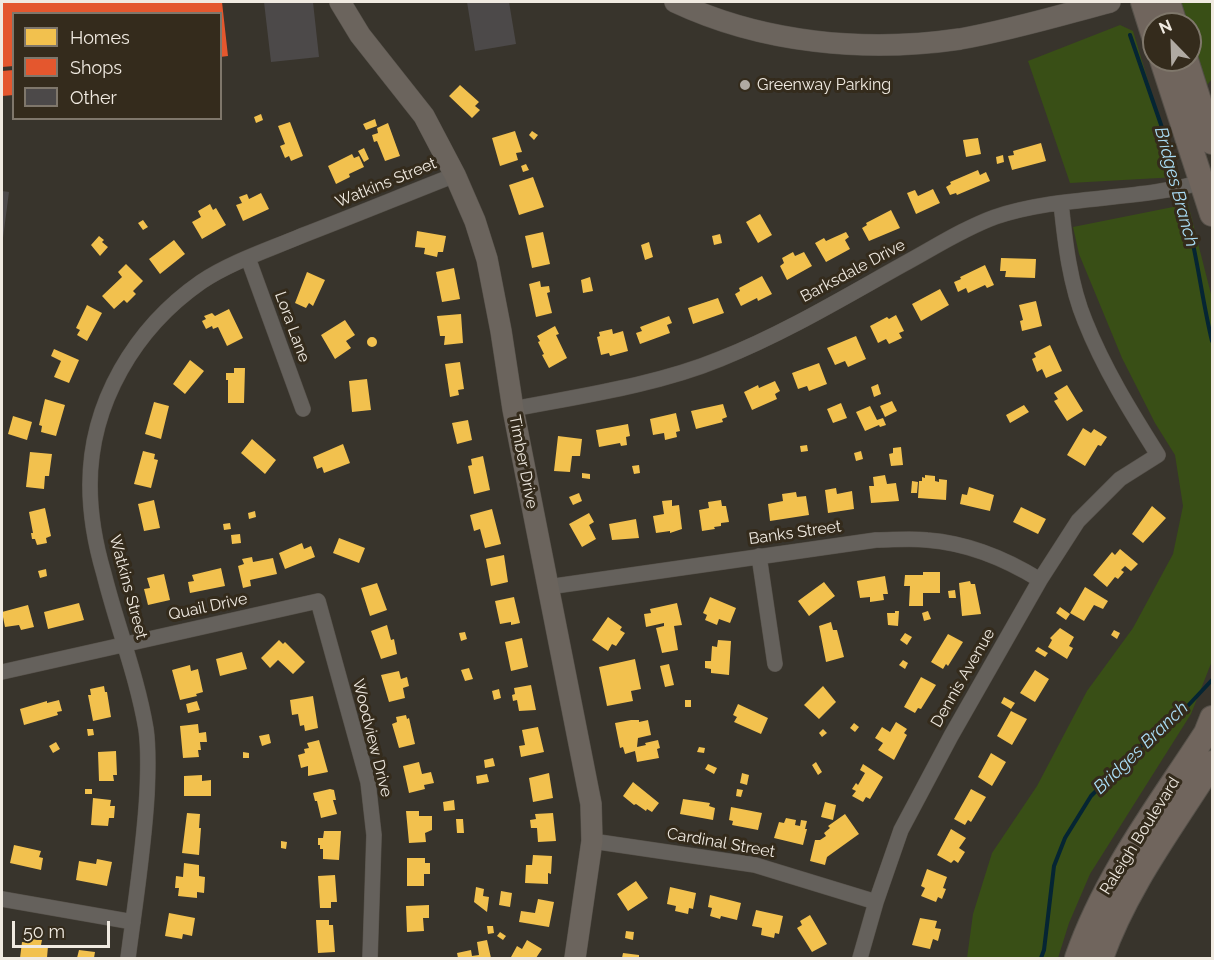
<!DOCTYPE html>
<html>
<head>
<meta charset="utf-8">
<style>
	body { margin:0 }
	#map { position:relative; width:1214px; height:960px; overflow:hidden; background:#38342c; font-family:Raleway,sans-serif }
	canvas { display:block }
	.frame { position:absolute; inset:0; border:3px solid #f0eae1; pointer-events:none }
	.legend { position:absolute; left:12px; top:12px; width:210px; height:108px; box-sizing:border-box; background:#342b1c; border:2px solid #7f776b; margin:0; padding:8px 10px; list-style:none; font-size:18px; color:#f0eae1 }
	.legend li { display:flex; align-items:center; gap:12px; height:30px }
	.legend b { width:30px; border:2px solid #7f776b }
	.north { position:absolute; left:1142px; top:12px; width:60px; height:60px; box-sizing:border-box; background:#342b1c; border:2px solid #7f776b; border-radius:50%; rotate:337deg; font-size:16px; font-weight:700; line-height:24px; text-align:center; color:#f0eae1 }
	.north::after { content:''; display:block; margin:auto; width:21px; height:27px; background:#b0aaa2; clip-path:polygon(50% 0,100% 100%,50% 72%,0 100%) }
	.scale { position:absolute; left:12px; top:921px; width:98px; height:27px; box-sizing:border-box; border:3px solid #f0eae1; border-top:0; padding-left:8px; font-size:18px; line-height:21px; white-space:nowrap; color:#f0eae1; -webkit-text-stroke:4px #342b1c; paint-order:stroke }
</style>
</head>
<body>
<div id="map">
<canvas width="1214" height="960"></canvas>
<div class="frame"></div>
<ul class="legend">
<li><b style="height:16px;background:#f2c14e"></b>Homes</li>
<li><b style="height:16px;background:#e4572e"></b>Shops</li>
<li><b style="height:16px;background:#4c4949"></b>Other</li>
</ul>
<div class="north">N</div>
<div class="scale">50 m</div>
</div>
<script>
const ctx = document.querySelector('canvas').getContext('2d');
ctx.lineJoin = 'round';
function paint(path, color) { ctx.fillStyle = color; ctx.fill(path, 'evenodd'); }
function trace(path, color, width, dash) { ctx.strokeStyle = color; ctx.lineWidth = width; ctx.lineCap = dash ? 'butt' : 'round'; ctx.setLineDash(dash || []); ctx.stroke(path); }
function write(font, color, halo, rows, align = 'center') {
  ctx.font = font + ' Raleway,sans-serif'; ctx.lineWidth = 6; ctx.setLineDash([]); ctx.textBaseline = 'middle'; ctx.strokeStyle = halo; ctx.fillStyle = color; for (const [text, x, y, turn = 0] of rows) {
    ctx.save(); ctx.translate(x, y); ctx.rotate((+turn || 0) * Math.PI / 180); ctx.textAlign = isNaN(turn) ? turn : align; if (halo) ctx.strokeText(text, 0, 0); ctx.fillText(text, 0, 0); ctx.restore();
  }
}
paint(new Path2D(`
	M1178,2H1212V79L1207,85L1190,35V24H1186Z
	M1120,25L1133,31L1177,177L1070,183L1028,61Z
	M1188,204L1212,298V661L1191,714L1090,874L1069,923L1058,958H967L973,914L992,853L1037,786L1087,691L1133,628L1173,554L1183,506L1175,455L1155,423L1122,358L1079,254L1073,227Z`), '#394f16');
paint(new Path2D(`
	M460,85L479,102L475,106L480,110L472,118L449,96Z
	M261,114L263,120L256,123L254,117Z
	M375,119L377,126L366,130L363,124Z
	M290,122L303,156L291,161L289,156L285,158L280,146L285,144L278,126Z
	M388,123L400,156L385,161L377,141L374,142L372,135L378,133L377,128Z
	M515,131L522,152L516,153L518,160L500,166L492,138Z
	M532,131L538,135L534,140L529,135Z
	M978,138L981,154L966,157L963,140Z
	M1041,143L1046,161L1012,170L1008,156L1014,155L1013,151Z
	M364,148L369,159L364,162L358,151Z
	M352,154L354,158L359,156L364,167L349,174L350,177L336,184L328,166Z
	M1003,155L1004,162L997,164L996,157Z
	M526,164L529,170L523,172L521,166Z
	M978,170L980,175L986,172L990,181L957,195L956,193L950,195L946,187L951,184L950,182Z
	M533,177L544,207L519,215L509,185Z
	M933,189L940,203L916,214L907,193L915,190L918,196Z
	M261,193L269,209L243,221L236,205L242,203L239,197L247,194L249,199Z
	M210,204L213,210L216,208L226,225L202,239L192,222L201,217L198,211Z
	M891,210L900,228L869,241L862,228L867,225L866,223Z
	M760,214L772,235L758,243L746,222Z
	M143,220L148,227L143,230L138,223Z
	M417,231L446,236L443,252H438L437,257L424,254L425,248L415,247Z
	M543,232L550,264L532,268L525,236Z
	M846,232L849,237L845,240L850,249L826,262L815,243L824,238L826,241Z
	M720,234L722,243L714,245L712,236Z
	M99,236L104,240L102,242L108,247L100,256L91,245Z
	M174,240L185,254L160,274L149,259Z
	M649,242L653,257L645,260L641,245Z
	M793,252L795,256L804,252L812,266L787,280L780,266L784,263L782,258Z
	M1001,258L1036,259L1035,278L1005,277L1006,271H1000Z
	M126,264L143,281L133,291L136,294L127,303L124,300L114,309L102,296L122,277L118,272Z
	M985,265L994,285L987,288L985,285L968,293L966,288L958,292L954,282L961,279L960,277Z
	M454,268L460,299L442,302L436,272Z
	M307,272L325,280L313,306L309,303L306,308L295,303Z
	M762,276L772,294L758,301L757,298L741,306L735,294L740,291L739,288Z
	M590,277L593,291L583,293L581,280Z
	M540,281L541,287L549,286L550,292L547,293L552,313L536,317L529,284Z
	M940,289L949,305L921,321L912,304Z
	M718,298L724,313L693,324L688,308Z
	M1036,301L1042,326L1022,331L1020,321L1023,320L1019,305Z
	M87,305L102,313L87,341L77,335L80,330L76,328Z
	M229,309L243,338L227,346L218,327L213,329L212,326L206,329L202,321L206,319L204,316L212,313L215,316Z
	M461,314L463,343L444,345L445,336H440L437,316Z
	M896,315L904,331L899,333L902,338L889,344L886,339L878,343L870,326L887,317L889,319Z
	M669,316L672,323L667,325L670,333L640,344L636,333L642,331L640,327Z
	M345,320L355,335L346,341L351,348L335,359L321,335Z
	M555,326L559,334L556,335L567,358L549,368L542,355L544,354L538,342L540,341L537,336Z
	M612,329L613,334L623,331L628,351L610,356L609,353L601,355L597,337L600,336L599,332Z
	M856,336L866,359L848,367L845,361L835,365L827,348Z
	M367 342a5 5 0 1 1 10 0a5 5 0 1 1-10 0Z
	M1050,345L1062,371L1046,378L1042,369L1037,372L1032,359L1036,357L1034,353Z
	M54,349L79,360L69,383L54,377L61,361L51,356Z
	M190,360L204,371L185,394L173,384Z
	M460,362L464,389L458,390L459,395L450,397L445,364Z
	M819,363L827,384L809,391L807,386L798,389L792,373Z
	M234,368H245L244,403H228V380H226V373H234Z
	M367,379L371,410L352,412L349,381Z
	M775,381L780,391L775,394L777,399L752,410L744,392L758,385L759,388Z
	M878,384L881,394L874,397L871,387Z
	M1067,385L1083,411L1067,421L1054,401L1058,399L1054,393Z
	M45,399L65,405L56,436L41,432L42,426L39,425Z
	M892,401L897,411L885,417L880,406Z
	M154,402L169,406L161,439L145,434Z
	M841,403L847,418L833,423L827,409Z
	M723,404L727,417L722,419L723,422L696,429L691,411Z
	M1024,405L1029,412L1010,423L1006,415Z
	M870,406L877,420L883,418L886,425L880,427L879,425L865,431L856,412Z
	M676,413L680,431L676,432L677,437L665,440L664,433L653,435L650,419Z
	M13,416L32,422L27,440L8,434Z
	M468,420L472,440L457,444L452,423Z
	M628,424L630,436L626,437L627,445L621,446L620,443L599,447L596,430Z
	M1083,428L1091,433L1094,429L1107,437L1101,446L1098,445L1085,466L1067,455Z
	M558,436L582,439L580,456H572L570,472L554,471Z
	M252,439L276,460L265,474L241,453Z
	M343,444L350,463L324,473L322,467L317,469L313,457Z
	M807,445L808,451L801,452L800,446Z
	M901,447L903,465L891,466L889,454L893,453V448Z
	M143,451L155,454L154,459L158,460L151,488L134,484Z
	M861,451L863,459L856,461L854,453Z
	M30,452L52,454L49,476H45L44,489L26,487Z
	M483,456L490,490L474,494L468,466L472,465L471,459Z
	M639,465L640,473L634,474L632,466Z
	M582,473L590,474V479L582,478Z
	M885,475L887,484L896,483L899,501L871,503L869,486H874L873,477Z
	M925,475L935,476V481L939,482V479L947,480L946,500L918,498L919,481H922V477L925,478Z
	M912,481L918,482L917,493H911Z
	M969,487L994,495L990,511L960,504L962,494L967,495Z
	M836,488L837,494L852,491L854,509L828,513L825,490Z
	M796,492L797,497L806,496L809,515L770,521L768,504L783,501L782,494Z
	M579,493L582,501L573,505L569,497Z
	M154,500L160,528L144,531L138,504Z
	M672,500V506L679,505L682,529L670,533V531L656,533L653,516L664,514L662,501Z
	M721,500L722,506H726L729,522L721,523V526L714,527L715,529L702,531L699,510L709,508L708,502Z
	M1152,506L1166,518L1143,543L1132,534Z
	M1021,507L1046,519L1038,534L1013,522Z
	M45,508L51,536L46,538L47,543L37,545L35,539H32L31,533H33L29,512Z
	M492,509L501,544L485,548L480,529L474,531L470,515Z
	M255,511L256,517L249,519L248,513Z
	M589,513L594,522L589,525L596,539L582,547L569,524Z
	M636,519L639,538L612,540L609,524Z
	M230,523L231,529L224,530L223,524Z
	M240,534L241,543L232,544L231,535Z
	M339,538L365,548L359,563L333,553Z
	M302,543L304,549L311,546L315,557L285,569L279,553Z
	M1120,549L1138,564L1131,571L1125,566L1121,570L1124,572L1118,579L1115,577L1107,587L1093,575L1112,552L1115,555Z
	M504,555L508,582L491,586L486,559Z
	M252,557L253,562L273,558L277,574L250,580L251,586L243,588L238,566L244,564L242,559Z
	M221,568L225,586L190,593L188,582L194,581L192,575Z
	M46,569L47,576L40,578L38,571Z
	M923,572H940V593H923V606H909L910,586H904L905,575H923Z
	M164,574L170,600L148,605L144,589L150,588L147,578Z
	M885,576L888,594H883L884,600L870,602V597L860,598L857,581Z
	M970,581L971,584H975L981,614L962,616L959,583Z
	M824,582L835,596L809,616L798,601Z
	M377,583L387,610L370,616L361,588Z
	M1085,587L1108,601L1103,609L1094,605L1084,621L1070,613Z
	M955,590L956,598H949L948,591Z
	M514,597L520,623L511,625V622L500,624L495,601Z
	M710,597L736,608L730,623L719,619L717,625L705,620L707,615L703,613Z
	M79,603L84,620L48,629L44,612Z
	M677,603L682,625L674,626L678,650L662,653L656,628L664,626V623L646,627L644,614L651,613L650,609Z
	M28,605L34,627L21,630L19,625L5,627L2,612Z
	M1060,607L1070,614L1066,620L1056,613Z
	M895,611H899L898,626L888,625L887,613H895Z
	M928,611L931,619L924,621L922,613Z
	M608,617L622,627L620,630L625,633L616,646L612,644L608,651L592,640Z
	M831,622L833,630H837L844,657L826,662L819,626Z
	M387,625L391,640L394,639L397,654L381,659L371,631Z
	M1060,628L1074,637L1069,646L1073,648L1067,659L1048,647L1052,640L1050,638Z
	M1114,630L1120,633L1117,639L1111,635Z
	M465,632L467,639L461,641L459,633Z
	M905,633L912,637L907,645L900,640Z
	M948,634L963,642L948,666L946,664L943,669L931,662Z
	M522,638L528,667L511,671L505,642Z
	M279,640L283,644L285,642L305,662L293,674L278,660L270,668L261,658Z
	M718,640L731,641L729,675L711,673V669L705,668V661H711L712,646L717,647Z
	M1038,647L1048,653L1045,657L1035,651Z
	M242,652L247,669L220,676L216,659Z
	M635,659L641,689L631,691L633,701L607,706L599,667Z
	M903,660L908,663L905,669L899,665Z
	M669,664L674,685L665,687L660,666Z
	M190,665L191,671L198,669L203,692L196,694L197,696L180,700L172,670Z
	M469,668L473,679L465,681L461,670Z
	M1035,670L1049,679L1035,702L1020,693Z
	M399,671L401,679L407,677L409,686L403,688L405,698L389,702L381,675Z
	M921,677L936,685L921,709L918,708L915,713L904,707Z
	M531,685L536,710L519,711L517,700L513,701L512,695L515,694L514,688Z
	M104,686L105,692H107L111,717L93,721L88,695H91L90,689Z
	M823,686L836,702L819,719L804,705Z
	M499,689L501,698L494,700L492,691Z
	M313,696L318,728L305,731L304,725L300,726L298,714L292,715L290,700Z
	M1004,697L1015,703L1011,709L1001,703Z
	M59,700L62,711L57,712L58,715L24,725L20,709L47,701V703Z
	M685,700H691V707H685Z
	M197,701L200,710L188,713L186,704Z
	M738,704L768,718L761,734L734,722L737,717L733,715Z
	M1011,711L1027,719L1012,745L997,736Z
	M406,715L407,719L409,718L415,744L399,748L392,724L397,722L396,717Z
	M631,720H639V722L648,720L651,735L638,738L637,747L646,745L645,743L658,740L660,748L657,749L659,758L637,762L635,751L625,754L623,747L620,748L615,723Z
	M896,722L907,729L904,733L907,735L894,760L878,750L883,743L875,738L882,727L890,732Z
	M854,723L859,727L855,732L850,728Z
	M198,724L199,733L206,732L207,742H200L201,750H198L199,757L183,758L180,726Z
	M538,727L544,752L521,757L519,746L525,745L522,730Z
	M87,729H93L94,735L88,736Z
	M823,729L827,733L822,737L819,733Z
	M269,734L271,743L262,746L259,736Z
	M319,740L328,772L308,776V766L301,768L298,755L305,753L304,749L309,748L307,743Z
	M56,742L60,749L53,753L49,746Z
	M699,747L705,748L704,753L697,752Z
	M116,751L117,775H113L114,781H99L98,752Z
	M243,752L249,753V758H243Z
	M991,753L1006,762L992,786L978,777Z
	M493,758L495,766L485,768L484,760Z
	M419,762L422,774L431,772L434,783L424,785L425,789L409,793L403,766Z
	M816,762L822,772L818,775L812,765Z
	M708,764L717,768L714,774L705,769Z
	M863,764L883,777L870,799L866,797L863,802L852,796L856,791L852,789L856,783L858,785L865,773L860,770Z
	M549,773L553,798L533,802L529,778Z
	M742,773L749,775L747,785L740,783Z
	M487,774L489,782L477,784L476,776Z
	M202,775V781L211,780V796H184V776Z
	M633,782L659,803L652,812L647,809L646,811L636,804L634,805L623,796Z
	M85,789H92V794H85Z
	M330,789L334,790L336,800H333L337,814L321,818L317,801H315L313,793Z
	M737,789L743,790L741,797L736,796Z
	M971,789L986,797L971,822L968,820L965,825L954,819Z
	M93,798L111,800L110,806H115L114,818H109L108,826L91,825Z
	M683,799L710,803L709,806L715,808L713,820L680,814Z
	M454,800L455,810L444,811L443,802Z
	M825,802L836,805L833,820L821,817Z
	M731,807L762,813L758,830L732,825L733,821L729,820Z
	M406,811H419V816H432V830L425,833L426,842L409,843Z
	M187,813L200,814L199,828H201L199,855L182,853Z
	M553,813L556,841L538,842L537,828H531L530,820L536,819L535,814Z
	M845,814L859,834L827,857L825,865L810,861L815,840H820L826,836L824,833L830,828L828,826Z
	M786,818L796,820L795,825L800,826L801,820L807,821L805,829H807L803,845L774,838L779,822L784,823Z
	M456,819H463L464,833H457Z
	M951,829L966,838L959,848L965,852L958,863L954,860L951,863L937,855Z
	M324,831H341L339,860L323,859V849H320V845H318V838H323Z
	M281,841L287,842L286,849L281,848Z
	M14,845L41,851L39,857L43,858L41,870L10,863Z
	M533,855L552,856L551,874L548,873V884L525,883L526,865H532Z
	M407,858H425V863H430V874H424V886H407Z
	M97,859L112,862L107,886L76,880L79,861L96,864Z
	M184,863L199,865V876L205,877L204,893L197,892V898L178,896L179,888H175L176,876L183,877Z
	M927,869L947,877L943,888L946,889L942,899L938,897L936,902L921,896L925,888L921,886Z
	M335,875L337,902H331V908H320L318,876Z
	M636,881L648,898L628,911L617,894Z
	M476,887L484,889L483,896L489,897L487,912L474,902Z
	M670,887L696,893L693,909L689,908L688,914L675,911L676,906L667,904Z
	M501,891L512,893L510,907L499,905Z
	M710,895L741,903L737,920L721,916L720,919L710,916L712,908L708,907Z
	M538,899L554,902L549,927L519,922L521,911L535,913Z
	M429,905V918H423L424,931L407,932L406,906Z
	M756,910L783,916L779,934L775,933L774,938L761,935L762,928L752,926Z
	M169,913L195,918L192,936L183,934L182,939L165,936Z
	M810,915L827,944L812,952L797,928L802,925L800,921Z
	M920,918L937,921L935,928L941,929L938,941L933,939L930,949L912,945Z
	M316,920H329V925H333L335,952L318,953Z
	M487,926H493L494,933L488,934Z
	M626,931L634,932L633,940L625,938Z
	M500,932L506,936L503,940L497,936Z
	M29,939L42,940L41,945L48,946L47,958H20L22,942L29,943Z
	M487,940L491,958H458L457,953L471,950L472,956L479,955L477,942Z
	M527,940L542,949L536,958H513L511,957L517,946L522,949Z
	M79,950L95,952L94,958H77Z
	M623,953L639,955V958H622Z`), '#f2c14e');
paint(new Path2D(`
	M2,2H222L228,56L220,57V14H14V66L2,67Z
	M14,70V95L2,96V71Z`), '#e4572e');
trace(new Path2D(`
	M1130,35L1168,145L1171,174L1175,183
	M1178,190C1196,239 1200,292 1212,341
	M1041,958L1044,950L1054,866L1065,838L1091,796L1146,741L1183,711L1212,680`), '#052533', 4);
paint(new Path2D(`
	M264,2H313L319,57L271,62Z
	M467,2H509L516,44L475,51Z
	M2,191L9,192L3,238H2Z`), '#4c4949');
const street = new Path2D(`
	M248,258L303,409
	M513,409C580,396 657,385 720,359C783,334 843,298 902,265C932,249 962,229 995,217C1064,194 1139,202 1209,180
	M759,556L775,664
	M548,587L876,540C893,540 910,538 927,540C967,543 1006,559 1040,580
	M2,672L318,601L368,782L374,835L370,958
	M592,841L755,865L876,902
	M2,899L133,922
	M128,958C135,904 144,849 147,794C148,773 149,750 146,729C137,676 117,626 104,574C96,547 90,514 90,485C90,403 135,328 201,282C231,262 268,250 301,236C353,216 404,195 455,175
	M860,958L876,902L901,830L951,736L1040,580L1078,521L1120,479L1158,455C1131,412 1104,369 1085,321C1070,285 1065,242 1061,203`);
const secondary = new Path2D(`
	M340,2L360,35L424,116L455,175L475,221L487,259L501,331L513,409L591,804L592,841L575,958
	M675,2C762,43 865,53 960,39C1011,30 1061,15 1110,2`);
const primary = new Path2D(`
	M1143,2L1154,37
	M1168,2L1175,24
	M1162,60L1212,214
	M1186,60L1212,142
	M1077,958C1106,875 1158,807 1206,733L1212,718
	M1101,958C1126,887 1172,827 1212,763`);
trace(street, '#56514a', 16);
trace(secondary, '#56514a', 22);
trace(primary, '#56514a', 26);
trace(street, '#65615c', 15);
trace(secondary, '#6b645d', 21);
trace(primary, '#70655d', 24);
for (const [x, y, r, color] of [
	[745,85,6,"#b0aaa2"]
]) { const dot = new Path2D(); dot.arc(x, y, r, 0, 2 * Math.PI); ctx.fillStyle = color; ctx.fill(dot); trace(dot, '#342b1c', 2); }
write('16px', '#f0eae1', '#342b1c', [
	["Greenway Parking",757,85]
], 'left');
write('16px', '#f0eae1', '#342b1c', [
	["Watkins Street",386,183,-22],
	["Barksdale Drive",853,271,-28],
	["Lora Lane",292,327,70],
	["Timber Drive",523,462,79],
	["Banks Street",795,533,-8],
	["Watkins Street",128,587,75],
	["Quail Drive",208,607,-12],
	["Dennis Avenue",963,678,-60],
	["Woodview Drive",372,738,76],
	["Raleigh Boulevard",1140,836,-58],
	["Cardinal Street",721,843,10]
]);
write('italic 18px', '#aaddf6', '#342b1c', [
	["Bridges Branch",1176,187,75],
	["Bridges Branch",1141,748,-44]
]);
</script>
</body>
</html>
